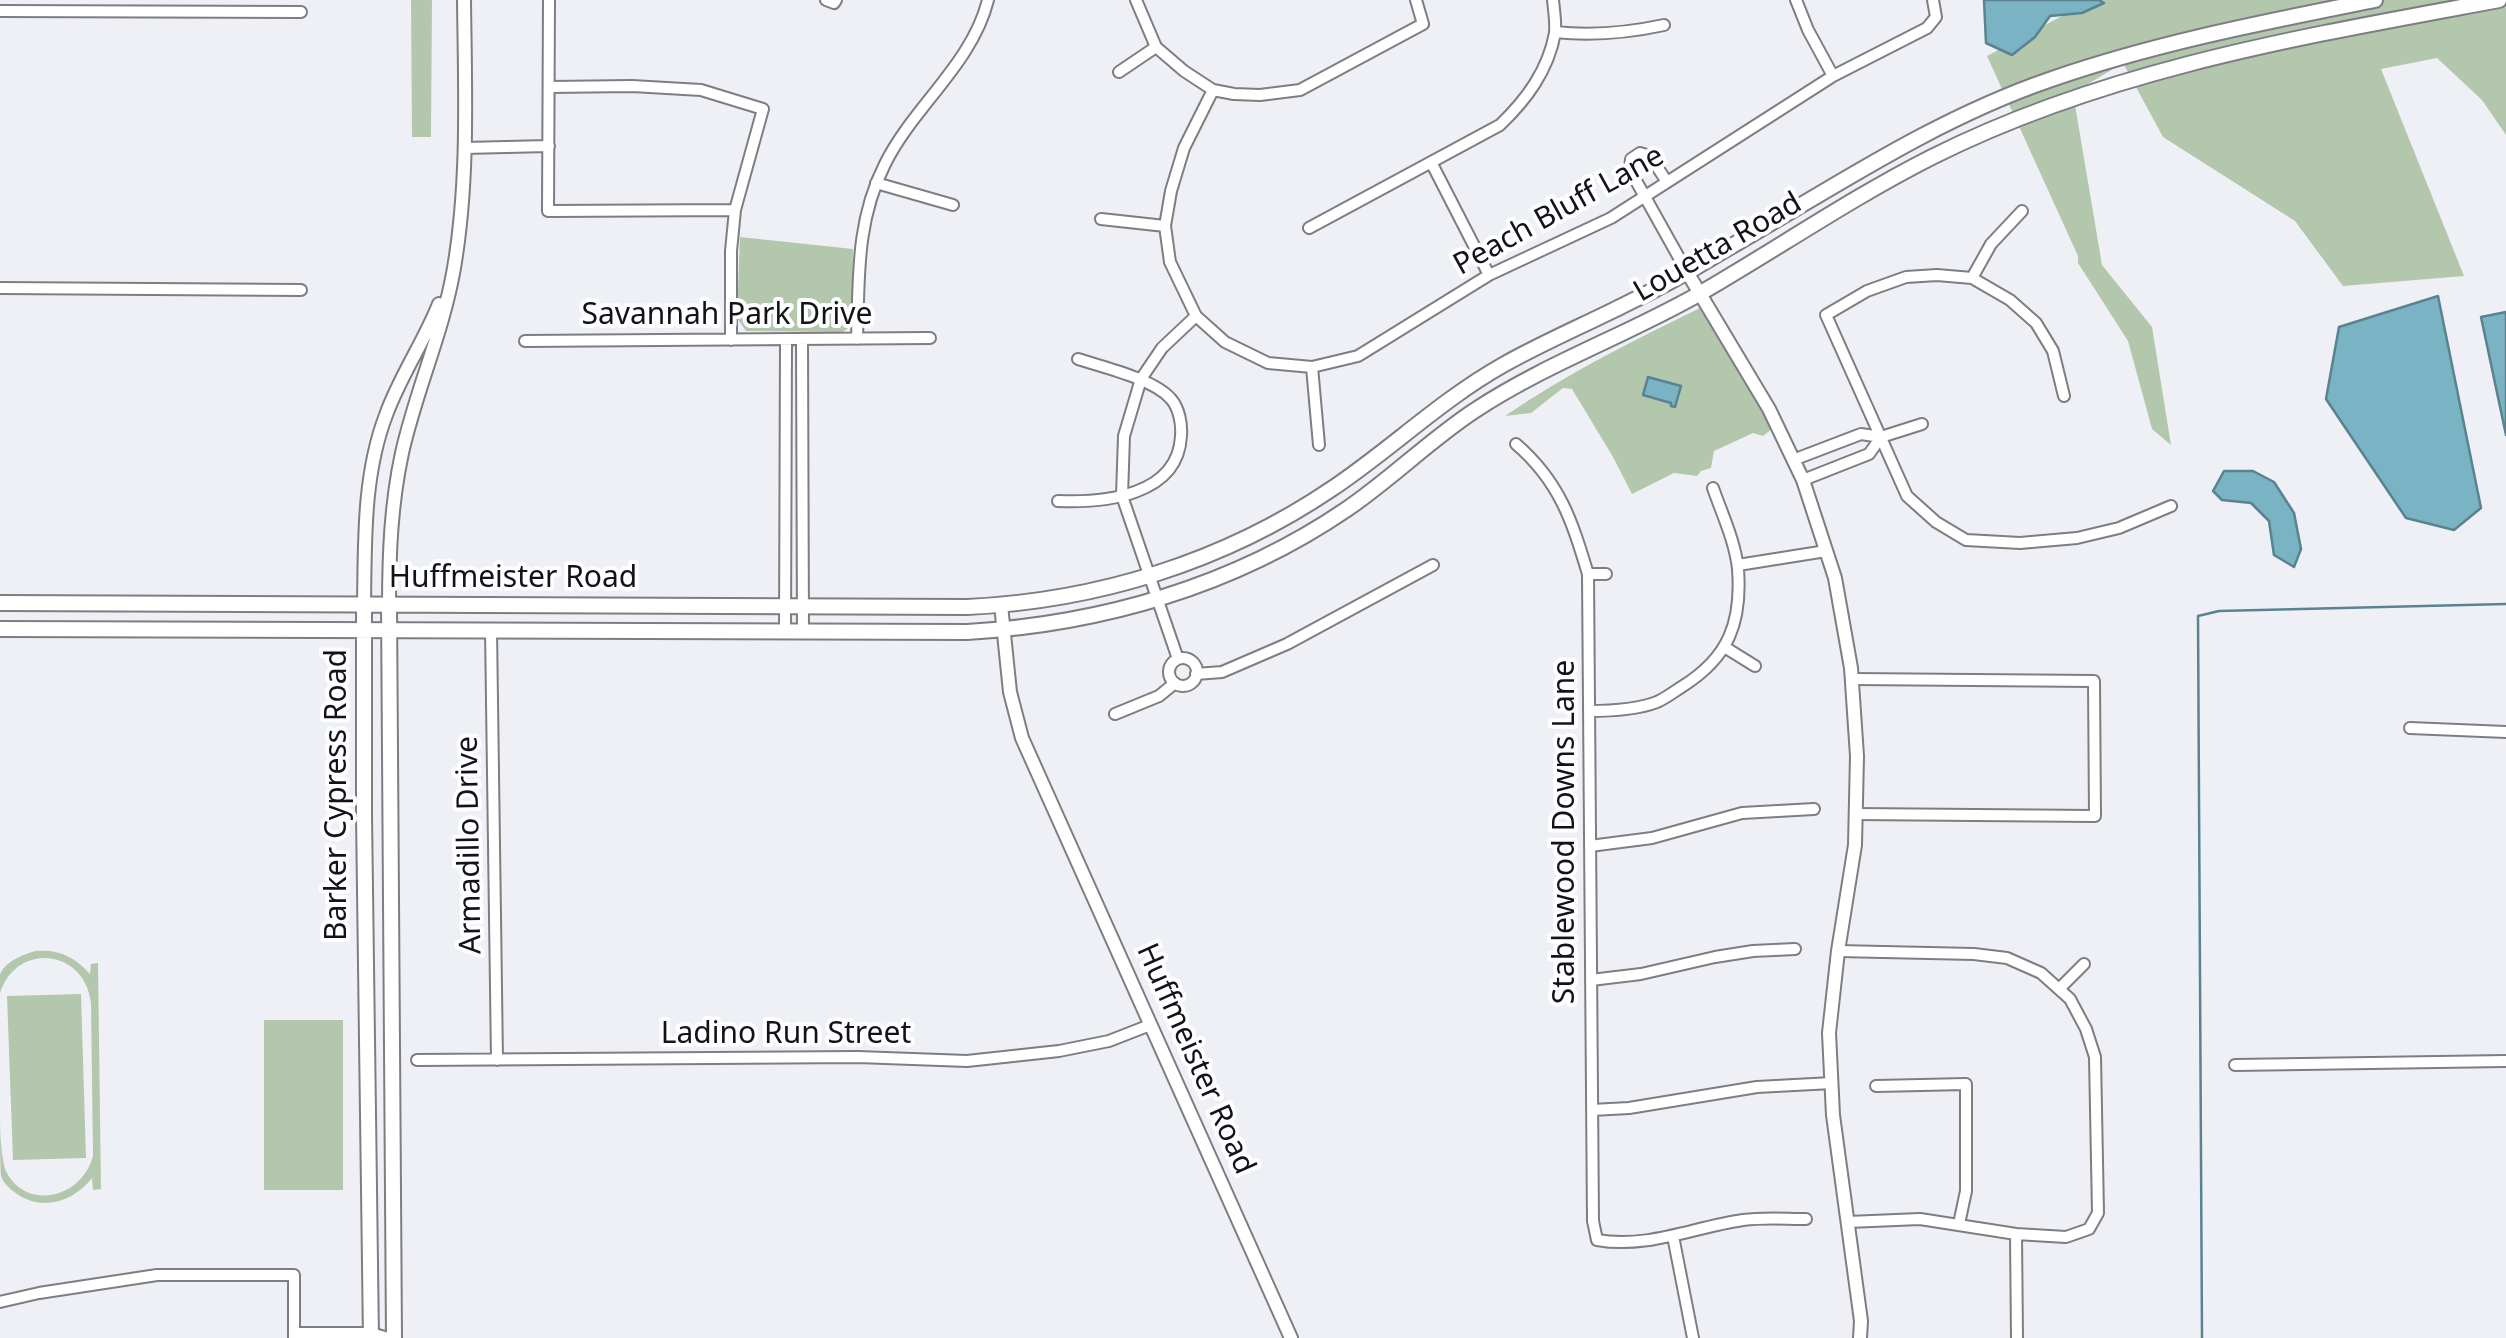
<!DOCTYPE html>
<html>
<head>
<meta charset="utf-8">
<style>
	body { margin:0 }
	canvas { display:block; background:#eff0f6 }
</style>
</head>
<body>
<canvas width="2506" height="1338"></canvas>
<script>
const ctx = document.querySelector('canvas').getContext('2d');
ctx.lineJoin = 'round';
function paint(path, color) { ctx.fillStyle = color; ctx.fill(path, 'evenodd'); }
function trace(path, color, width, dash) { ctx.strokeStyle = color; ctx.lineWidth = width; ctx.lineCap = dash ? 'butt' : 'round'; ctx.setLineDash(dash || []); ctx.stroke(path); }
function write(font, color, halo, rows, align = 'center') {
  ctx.font = font + ' "Noto Sans",sans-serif'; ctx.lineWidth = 8; ctx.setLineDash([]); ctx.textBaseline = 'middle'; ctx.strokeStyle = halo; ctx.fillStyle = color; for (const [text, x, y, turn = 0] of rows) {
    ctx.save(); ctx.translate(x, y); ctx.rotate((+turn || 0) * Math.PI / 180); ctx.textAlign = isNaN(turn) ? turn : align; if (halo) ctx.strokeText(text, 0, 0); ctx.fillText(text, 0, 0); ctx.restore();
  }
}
paint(new Path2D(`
	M411,0H432L431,137H412Z
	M2092,0H2506V135L2482,100L2437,58L2381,69L2464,276L2343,286L2295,221L2163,137L2123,63L2073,93L2102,265L2152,327L2171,445L2152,429L2128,341L2078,263V256L1987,56Z
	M740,237L853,249L852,325L843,332L746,331L737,318Z
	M1702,307L1754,390L1773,428L1763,436L1753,433L1714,451L1711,468L1701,471L1697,476L1674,473L1632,494L1613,457L1572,389L1563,388L1531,413L1505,416C1568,373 1634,340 1702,307Z
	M36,951C59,949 75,957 90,974L91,964L98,963L101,1189L93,1190L92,1178C74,1201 43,1212 17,1194C11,1190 3,1183 1,1176C0,1164 0,1122 0,1106C0,1126 0,1150 5,1169C24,1212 82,1199 93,1156L91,1003C85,949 17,941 0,993C0,987 0,981 0,975C4,962 24,954 36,951Z
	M81,994L86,1158L13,1160L7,996Z
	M264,1020H343V1190H264Z`), '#b3c7ad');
const water = new Path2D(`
	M1984,0H2099L2104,3L2082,13L2050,16L2035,37L2012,55L1986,43Z
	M2438,296L2481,508L2454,530L2406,518L2326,399L2339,327Z
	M2506,312V435L2481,317Z
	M1648,377L1681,386L1675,407L1671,406V403L1643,395Z
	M2224,471H2253L2274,482L2294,513L2301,549L2294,567L2274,555L2269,521L2251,503L2222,500L2213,491Z`);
paint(water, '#79b3c4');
trace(water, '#5a8390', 2.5);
trace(new Path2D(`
	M2202,1338L2198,616L2219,611L2506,604`), '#5a8390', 2.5);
const minor = new Path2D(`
	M549,0L548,211L735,210
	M826,0L834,3L836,0
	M1136,0L1156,47L1184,71L1213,90L1234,94L1260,95L1300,90L1423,24L1416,0
	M1796,0L1808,30L1833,76
	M0,11L301,12
	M1555,32C1593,36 1627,33 1664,25
	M1119,72L1156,47
	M550,87L632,86L701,90L763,109L735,210L731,251V340
	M1213,90L1184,148L1171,191L1165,226L1170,262L1196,316L1225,342L1268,363L1312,367L1358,356L1489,275L1611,218L1833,76L1927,28L1936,17L1933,0
	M464,148L549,146
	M1431,162L1489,275
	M1667,182L1650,156L1640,153L1631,159L1630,170L1687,272
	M876,183L953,205
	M1101,219L1165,226
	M1309,228L1500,125C1526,100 1548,71 1555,33C1556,23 1554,10 1553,0
	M1972,278L1991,244L2022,211
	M0,288L301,290
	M857,339C859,277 856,221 885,164C913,107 972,64 988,0
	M802,340L803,633
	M525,341L930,338
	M1312,367L1319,445
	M2064,396L2053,351L2036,323L2010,300L1972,278L1937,275L1906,277L1867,291L1826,315L1907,496L1936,522L1966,540L2020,543L2077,538L2119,528L2171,506
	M1516,444C1560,482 1572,521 1588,574L1593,1221L1597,1240C1647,1249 1694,1227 1743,1220C1764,1217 1786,1219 1806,1219
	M1793,460L1861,434L1881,437L1922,424
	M1803,480L1869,454L1881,437
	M1058,501C1104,503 1178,496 1181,436C1182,424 1179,408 1171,399C1154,379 1103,367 1078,359
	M1738,565L1826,551
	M1588,574H1606
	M491,629L497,1060
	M785,633L786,340
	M1726,648L1755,666
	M1169 672a14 14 0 1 1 28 0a14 14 0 1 1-28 0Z
	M1178,659L1122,496L1124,436L1141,379L1162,348L1196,316
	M1196,674L1222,672L1287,644L1433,565
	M1852,679L2094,681L2095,816L1855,814
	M1589,711C1611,711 1636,710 1657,702C1666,698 1675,691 1683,686C1729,657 1742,622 1738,569C1735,541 1722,514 1713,488
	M1115,714L1159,696L1175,683
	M2410,728L2506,732
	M1590,846L1652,838L1742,813L1814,809
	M1838,951L1974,954L2007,958L2041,973L2070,999L2086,1029L2095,1057L2098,1213L2089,1229L2066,1237L2016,1234L1920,1219L1848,1222
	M1591,980L1641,974L1715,957L1753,951L1795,949
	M2059,989L2084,964
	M417,1060L858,1057L967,1061L1059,1051L1109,1041L1150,1025
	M2235,1065L2506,1061
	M1876,1086L1966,1084V1191L1959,1224
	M1592,1110L1629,1108L1757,1087L1832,1083
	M2016,1234L2017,1338
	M1673,1236L1693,1338
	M0,1302L39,1293L157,1275H294V1338
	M294,1333H371L388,1338`);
const tertiary = new Path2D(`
	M1687,272L1769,409L1803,480L1835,578L1851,668L1857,756L1855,845L1838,951L1829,1033L1833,1115L1861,1321L1860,1338
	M364,605C365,542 363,475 386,415C400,376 424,342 439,304
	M1001,605L1010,692L1022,738L1291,1338
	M389,606C389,554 391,504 402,453C416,390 443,332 454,268C469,180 465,89 464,0`);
const secondary = new Path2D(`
	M0,603L967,607C1097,601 1224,562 1333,488C1391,449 1441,400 1503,365C1542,343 1582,326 1622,306C1655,290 1687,273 1718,254C1827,192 1930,121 2049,80C2155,43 2265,22 2375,0
	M364,605V815L371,1338
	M389,606L394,1338
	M0,629L967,632C1102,624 1234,586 1347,509C1391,479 1430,440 1474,411C1545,364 1625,336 1699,294C1777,249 1851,198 1932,157C2109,68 2306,36 2499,0`);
trace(minor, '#7d7e83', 14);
trace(tertiary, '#7d7e83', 16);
trace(secondary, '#7d7e83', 18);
trace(minor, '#fff', 10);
trace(tertiary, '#fff', 12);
trace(secondary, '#fff', 14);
write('30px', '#131315', '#fdfeff', [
	["Peach Bluff Lane",1559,211,-29],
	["Louetta Road",1718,248,-30],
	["Savannah Park Drive",727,315],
	["Huffmeister Road",513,578],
	["Barker Cypress Road",337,795,-90],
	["Stablewood Downs Lane",1565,832,-90],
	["Armadillo Drive",470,845,-91],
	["Ladino Run Street",786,1034],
	["Huffmeister Road",1195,1059,66]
]);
</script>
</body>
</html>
